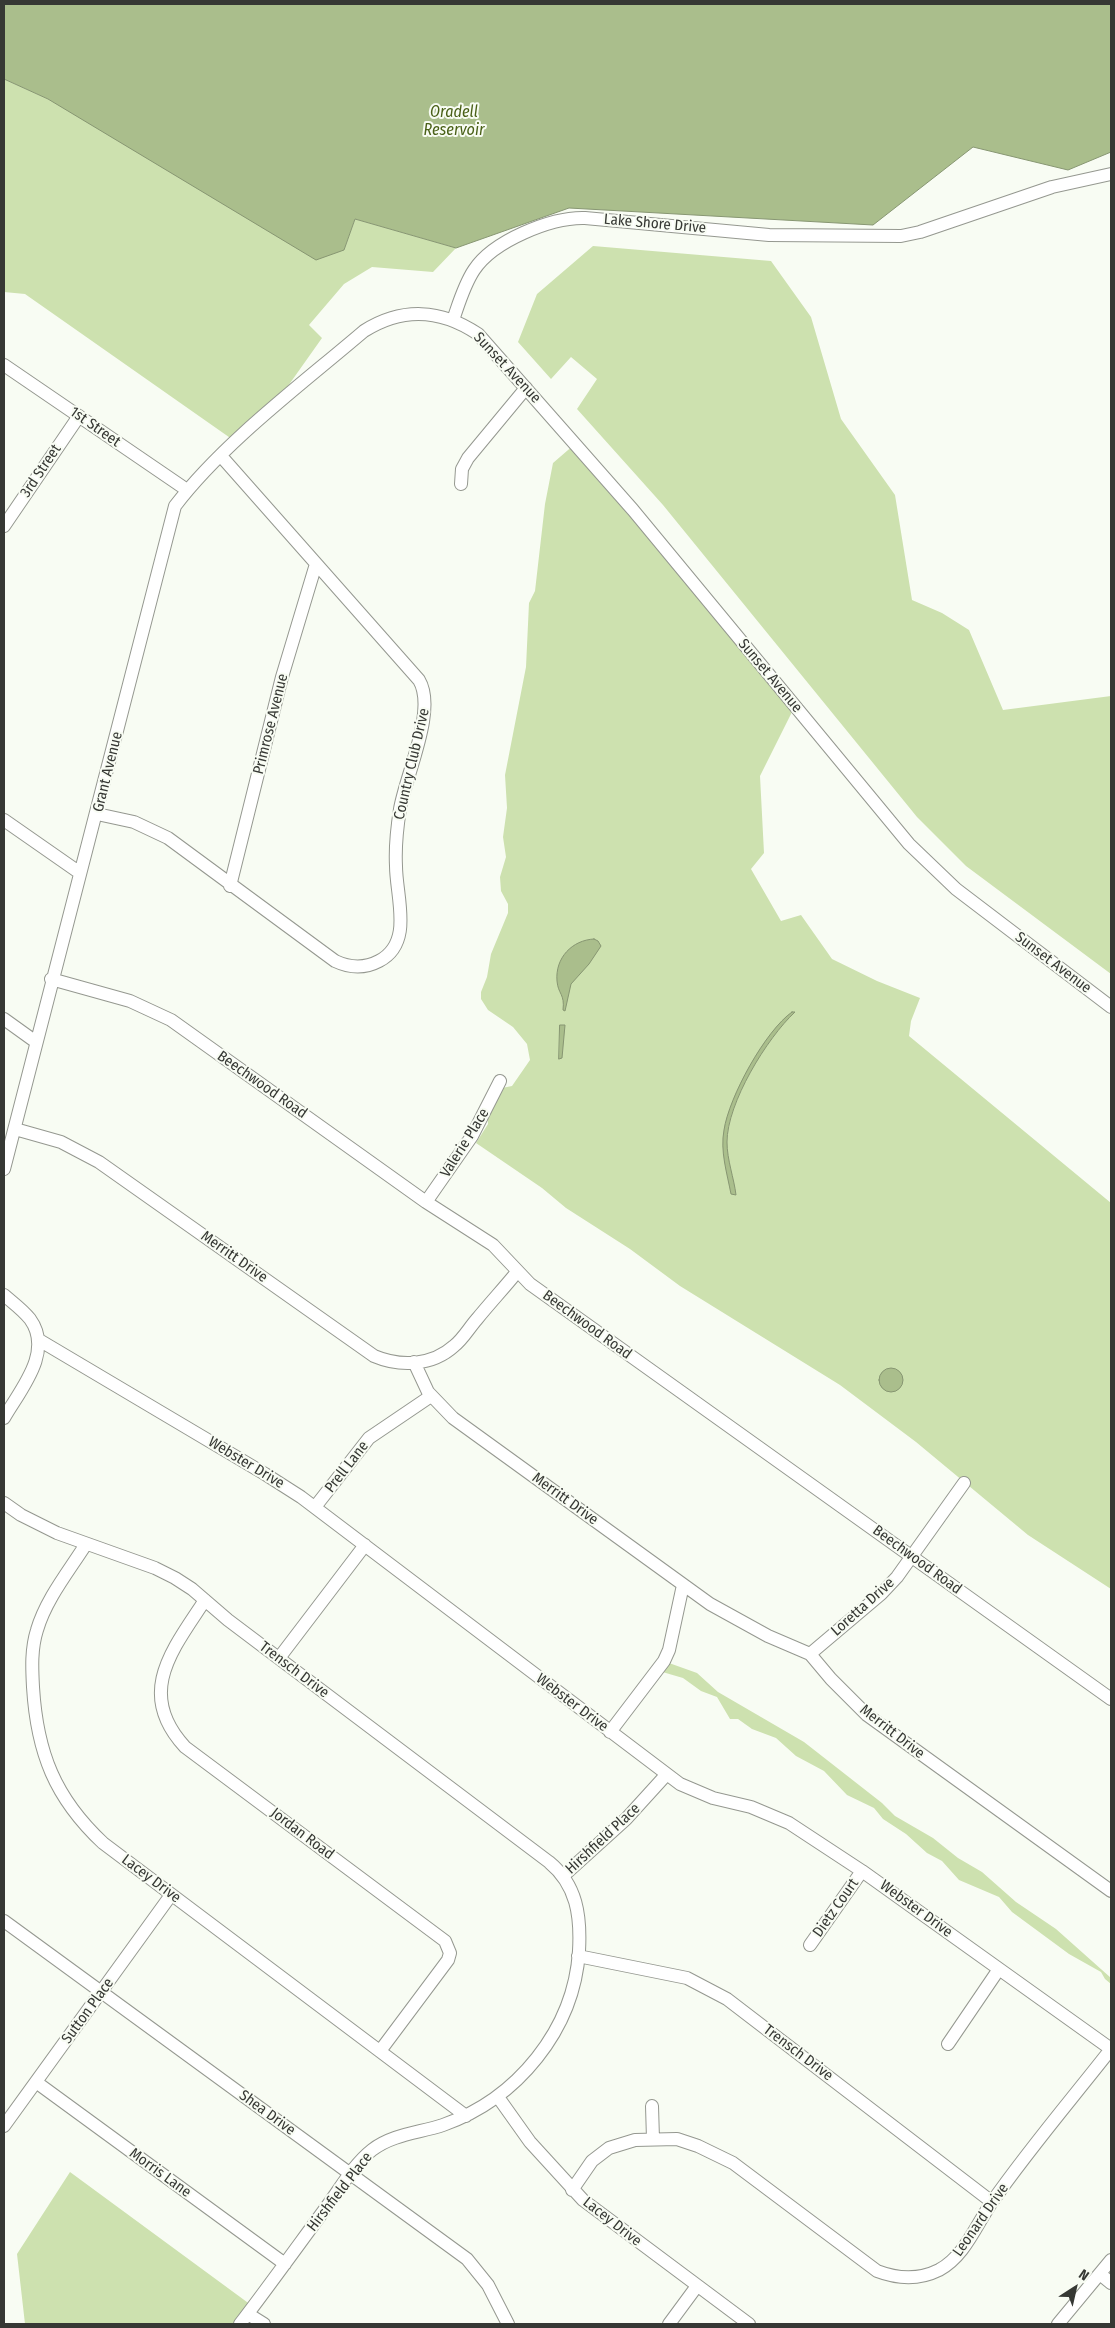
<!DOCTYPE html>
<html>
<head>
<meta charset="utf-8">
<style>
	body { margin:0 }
	#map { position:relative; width:1115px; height:2328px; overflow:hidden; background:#f8fcf3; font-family:"Fira Sans Condensed",sans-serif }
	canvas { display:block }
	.frame { position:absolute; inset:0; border:5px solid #363834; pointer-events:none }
	.north { position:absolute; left:1050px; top:2263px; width:50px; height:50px; -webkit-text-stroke:4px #f8fcf3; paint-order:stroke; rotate:35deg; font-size:14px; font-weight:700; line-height:20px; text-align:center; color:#363834 }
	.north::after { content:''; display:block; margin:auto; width:18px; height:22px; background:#363834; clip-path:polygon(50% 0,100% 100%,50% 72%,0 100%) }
</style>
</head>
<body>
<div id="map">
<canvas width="1115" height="2328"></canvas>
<div class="frame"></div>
<div class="north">N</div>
</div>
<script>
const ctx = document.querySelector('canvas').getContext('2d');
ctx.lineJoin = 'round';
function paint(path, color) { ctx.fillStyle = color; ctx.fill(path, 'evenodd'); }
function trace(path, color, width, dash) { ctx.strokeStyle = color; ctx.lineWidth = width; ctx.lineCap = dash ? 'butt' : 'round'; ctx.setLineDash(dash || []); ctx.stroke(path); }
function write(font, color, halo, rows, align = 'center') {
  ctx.font = font + ' "Fira Sans Condensed",sans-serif'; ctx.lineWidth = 4; ctx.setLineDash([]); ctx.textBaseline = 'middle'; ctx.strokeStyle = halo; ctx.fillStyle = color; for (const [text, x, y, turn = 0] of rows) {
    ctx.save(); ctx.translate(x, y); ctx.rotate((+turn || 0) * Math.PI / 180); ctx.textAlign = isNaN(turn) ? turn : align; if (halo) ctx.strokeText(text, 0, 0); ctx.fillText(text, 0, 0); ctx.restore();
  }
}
paint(new Path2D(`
	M4,79L48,99L344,250L355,219L456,248L433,272L372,267L344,284L309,325L322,338L271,410L236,442L25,294L4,292Z
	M593,246L771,261L811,317L841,419L895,495L912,600L942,613L969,630L1003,710L1111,696V974L966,866L917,817L663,505L577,409L597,379L571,357L551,379L518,342L537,294Z
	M575,444L795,706L760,776L764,853L751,869L781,921L801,915L832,959L877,981L920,998L911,1021L909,1036L1111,1203V1589L1028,1535L916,1442L840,1385L680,1286L630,1249L566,1208L542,1188L476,1143L488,1124L487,1108L497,1089L512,1086L530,1060L527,1044L513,1027L488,1010L481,999V992L487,977L491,954L508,913V904L501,891L500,877L506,857L503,837L507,808L505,775L526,667L529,603L535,591L545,504L553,463Z
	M669,1663L697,1673L718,1692L804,1742L882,1803L895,1816L933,1838L958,1858L982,1872L1016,1902L1056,1929L1111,1978V1984L1105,1979L1101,1972L1069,1954L1012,1912L999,1897L959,1880L942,1861L927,1853L906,1834L883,1819L874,1808L847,1795L824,1771L796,1756L776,1738L752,1729L738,1719H730L717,1697L701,1691L683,1678L659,1671Z
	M70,2172L251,2305L236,2324H25L17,2254Z`), '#cde1af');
const water = new Path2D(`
	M4,4H1111V152L1068,170L973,147L873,225L569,208L456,248L355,219L344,250L316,260L48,99L4,79Z
	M594,939L598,941L601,946L589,964L571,984L565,1011L563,1010C565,994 558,994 557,981C555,958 572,940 594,939Z
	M792,1012H795C767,1038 727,1103 727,1142C727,1160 734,1178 736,1195L731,1194C727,1173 720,1151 724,1130C729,1097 765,1031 792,1012Z
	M560,1025H565L562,1058L559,1059Z
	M879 1380a12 12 0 1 1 24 0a12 12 0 1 1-24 0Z`);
paint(water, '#aabe8c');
trace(water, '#879672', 1);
const minor = new Path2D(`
	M453,320C459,303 464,285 474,270C493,241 551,217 585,218L769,235L901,236L920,232L1052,187L1111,174
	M4,365L187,490
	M461,484L462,469L468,458L526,388
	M4,526L79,416
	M97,814L134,822L168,838L335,961C350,968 364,969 379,961C414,943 396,897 396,866C395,847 397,828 400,809C406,774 437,710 419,680L221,456
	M4,820L80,873
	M230,886L282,677L316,564
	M51,979L130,1001L171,1020L426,1202L493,1245L530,1284L1111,1699
	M4,1019L36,1042
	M15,1129L61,1142L99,1162L374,1356C400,1367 432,1366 454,1346C463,1339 469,1328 477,1319C490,1303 504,1288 517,1272
	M4,1169L175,506C224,442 302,384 364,331C402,307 441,309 478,334L633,510L909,844L956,889L1111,1007
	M426,1202L472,1136L500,1081
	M4,1295C12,1302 23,1310 30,1319C54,1352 20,1390 4,1418
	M39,1340L265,1474L301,1497L680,1784L713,1798L751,1807L789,1823L862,1871L1111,2049
	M414,1362L428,1392L453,1418L710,1604L768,1636L810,1654L831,1679L867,1715L1111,1891
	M4,1503L21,1515L57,1533L155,1568L175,1578L192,1589L228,1620L549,1862C577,1885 581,1916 579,1951C574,2030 517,2099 443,2125C419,2133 393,2134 372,2150C353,2165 340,2189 325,2209C297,2247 269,2286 240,2324
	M315,1507L369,1438L431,1396
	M86,1544C69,1571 46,1599 37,1630C31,1649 32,1668 33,1687C37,1753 55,1798 103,1843L466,2116
	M205,1600C173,1649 135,1693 185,1747L445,1941L450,1953L448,1960L380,2051
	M810,1654L881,1594L897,1577L964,1483
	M279,1658L365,1545
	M610,1732L664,1661L669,1650L683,1585
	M563,1876L626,1819L666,1775
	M4,1921L467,2259L488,2285L508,2324
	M810,1945L862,1871
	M578,1956L687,1978L727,1999L992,2202
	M948,2044L999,1969
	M36,2082L285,2264
	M498,2097L530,2142L583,2200L749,2324
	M652,2106L653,2139
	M4,2126L171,1895
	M572,2190L592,2161L609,2148L635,2140L677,2139L698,2146L733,2163L877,2271C898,2279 919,2280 939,2270C965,2256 976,2225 992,2202C1029,2149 1071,2100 1111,2049
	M1100,2274L1111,2283
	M248,2314L264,2324
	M669,2324L697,2286
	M1058,2324L1111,2260`);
trace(minor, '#959890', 14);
trace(minor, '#fff', 12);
write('15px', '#363834', '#f8fcf3', [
	["Lake Shore Drive",655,224,5],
	["Sunset Avenue",507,368,47],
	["1st Street",95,427,35],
	["3rd Street",41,471,-56],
	["Sunset Avenue",770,676,50],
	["Primrose Avenue",271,724,-76],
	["Country Club Drive",412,764,-77],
	["Grant Avenue",108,772,-76],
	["Sunset Avenue",1053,963,37],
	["Beechwood Road",262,1085,35],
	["Valerie Place",465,1143,-58],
	["Merritt Drive",234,1257,35],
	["Beechwood Road",587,1325,36],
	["Webster Drive",246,1463,31],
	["Prell Lane",347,1467,-52],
	["Merritt Drive",565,1499,36],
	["Beechwood Road",917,1560,36],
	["Loretta Drive",863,1607,-42],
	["Trensch Drive",294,1670,37],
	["Webster Drive",572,1703,37],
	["Merritt Drive",892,1732,38],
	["Jordan Road",302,1834,37],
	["Hirshfield Place",603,1839,-43],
	["Lacey Drive",151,1879,37],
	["Dietz Court",836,1908,-55],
	["Webster Drive",916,1909,36],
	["Sutton Place",88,2011,-54],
	["Trensch Drive",798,2053,37],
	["Shea Drive",267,2113,36],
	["Morris Lane",160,2173,36],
	["Hirshfield Place",340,2192,-52],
	["Leonard Drive",981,2220,-55],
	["Lacey Drive",612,2222,38]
]);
write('italic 16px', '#496017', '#f8fcf3', [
	["Oradell",454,113],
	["Reservoir",454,131]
]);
</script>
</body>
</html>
